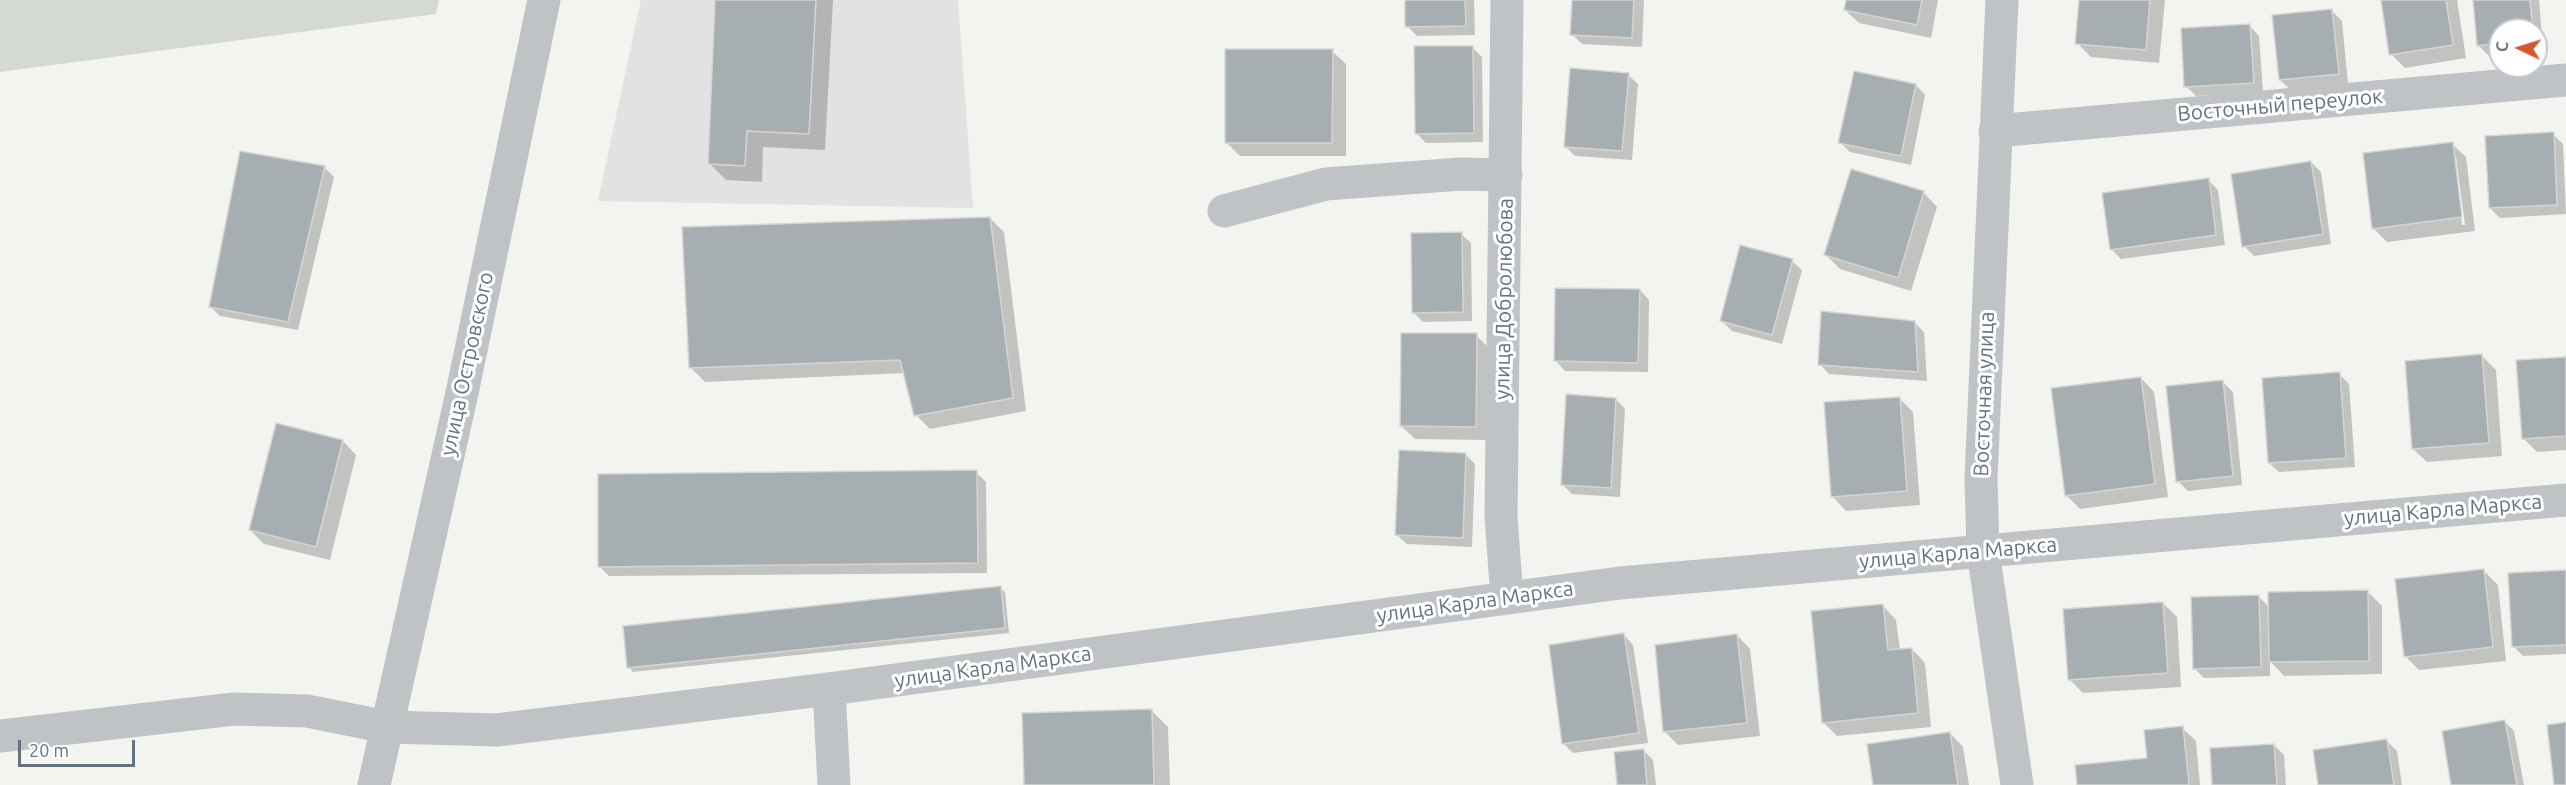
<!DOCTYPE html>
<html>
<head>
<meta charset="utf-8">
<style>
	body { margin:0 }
	#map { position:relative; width:2566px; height:785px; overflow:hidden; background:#f3f3f0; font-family:Ubuntu,sans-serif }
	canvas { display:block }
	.north { position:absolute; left:2488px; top:18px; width:60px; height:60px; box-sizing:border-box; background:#fff; border:2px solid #c1c7cc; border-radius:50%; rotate:274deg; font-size:16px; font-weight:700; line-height:24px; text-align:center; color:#64737f }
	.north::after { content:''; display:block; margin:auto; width:21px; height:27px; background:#d6562d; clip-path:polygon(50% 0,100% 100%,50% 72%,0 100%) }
	.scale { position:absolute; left:18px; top:740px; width:117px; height:27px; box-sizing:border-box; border:3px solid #64737f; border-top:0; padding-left:8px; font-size:18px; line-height:21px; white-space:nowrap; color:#64737f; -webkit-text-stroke:4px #fff; paint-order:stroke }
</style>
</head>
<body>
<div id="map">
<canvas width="2566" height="785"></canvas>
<div class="north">С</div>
<div class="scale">20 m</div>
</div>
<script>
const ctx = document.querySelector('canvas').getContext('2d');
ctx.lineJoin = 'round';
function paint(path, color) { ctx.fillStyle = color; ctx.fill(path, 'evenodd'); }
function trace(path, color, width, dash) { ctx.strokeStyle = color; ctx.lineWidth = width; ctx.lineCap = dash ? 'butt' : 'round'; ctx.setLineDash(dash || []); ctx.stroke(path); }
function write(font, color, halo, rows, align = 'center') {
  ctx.font = font + ' Ubuntu,sans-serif'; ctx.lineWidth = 6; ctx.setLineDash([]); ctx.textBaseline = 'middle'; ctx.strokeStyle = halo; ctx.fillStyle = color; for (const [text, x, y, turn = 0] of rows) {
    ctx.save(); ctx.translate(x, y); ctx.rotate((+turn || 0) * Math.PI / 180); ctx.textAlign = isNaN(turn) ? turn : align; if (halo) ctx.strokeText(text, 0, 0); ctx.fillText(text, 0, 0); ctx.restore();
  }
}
paint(new Path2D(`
	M641,0H958L973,208L598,201Z`), '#e1e2e1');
paint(new Path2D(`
	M0,0H439L436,14L0,72Z`), '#d4dad1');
paint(new Path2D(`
	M717,0H833L825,150L763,147L762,182L726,180L709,163Z
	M1407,0H1474L1475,35L1417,36L1407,26Z
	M1573,0H1644L1642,47L1582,44L1572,34Z
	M1847,0H1938L1931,38L1859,23L1845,10Z
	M2081,0H2165L2159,63L2091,57L2077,43Z
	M2383,0H2457L2466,58L2405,68L2391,54Z
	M2474,0H2539L2543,49L2536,50V30H2500V54L2488,55L2478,45Z
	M2332,11L2342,21L2348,84L2290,89L2280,80Z
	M2250,26L2259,36L2263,92L2196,96L2186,86Z
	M1472,47L1482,57L1483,142L1426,143L1416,133Z
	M1332,51L1346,64V156H1240L1226,142Z
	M1628,75L1638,84L1632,160L1575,156L1565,146Z
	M1916,85L1925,95L1911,165L1850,152L1840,142Z
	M2553,134L2563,144L2566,214L2500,218L2490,208Z
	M2452,144L2466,157L2475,231L2387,242L2373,228ZM2453,157H2456L2465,225H2462Z
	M2311,162L2321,172L2331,244L2254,256L2244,246Z
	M324,167L334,177L298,330L220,316L210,306Z
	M1852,171L1924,193L1937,207L1911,291L1840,269L1826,255Z
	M2208,180L2218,190L2225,245L2121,259L2112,250Z
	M990,218L1004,232L1026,411L930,429L916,415L905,373L705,382L691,368Z
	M1461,234L1471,243L1472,321L1423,322L1413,312Z
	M1792,261L1802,270L1782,344L1732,331L1722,321Z
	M1640,290L1649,300L1648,372L1565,371L1556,361Z
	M1914,322L1924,332L1927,381L1829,374L1820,364Z
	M1476,335L1490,349L1489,440L1415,439L1401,426Z
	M2482,356L2496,370L2502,456L2427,462L2413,449Z
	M2566,359V450L2537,452L2523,438Z
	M2339,374L2349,384L2355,467L2279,472L2269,463Z
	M2141,378L2154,392L2168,497L2080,509L2066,495Z
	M2223,382L2233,392L2242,485L2188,491L2178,481Z
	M1899,398L1913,412L1920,505L1846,511L1833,497Z
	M1616,399L1625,409L1620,497L1572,494L1562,484Z
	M343,441L356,455L330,560L264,544L250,530Z
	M1465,454L1475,464L1472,547L1407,544L1397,535Z
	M976,472L986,482L987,573L609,576L600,567Z
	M2484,571L2498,585L2506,661L2419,670L2405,656Z
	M2566,571V654L2523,656L2513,646Z
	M1000,588L1005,592L1009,633L633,672L629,667Z
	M2368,592L2382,606V674L2284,676L2270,661V676L2204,678L2194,668L2258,596L2270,608Z
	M2163,603L2177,617L2181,687L2083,693L2069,679Z
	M1883,606L1896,620L1900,650L1912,649L1925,663L1931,727L1837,736L1823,722Z
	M1624,635L1633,645L1648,743L1573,753L1563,743Z
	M1737,635L1750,649L1760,736L1678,745L1664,731Z
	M1151,710L1168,727L1170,785H1026Z
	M2505,722L2514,731L2524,785H2453Z
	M2182,728L2196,741L2200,785H2078L2148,759Z
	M1950,733L1963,747L1969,785H1874Z
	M2387,741L2397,751L2402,785H2320Z
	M2274,745L2284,755L2286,785H2214Z
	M1644,751L1653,760L1656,785H1619Z`), '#0003');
const building = new Path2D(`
	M715,0H816L809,134L747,131L745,166L708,164Z
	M1405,0H1465L1466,26L1405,27Z
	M1572,0H1634L1632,38L1570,35Z
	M1846,0H1922L1917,25L1844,10Z
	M2079,0H2150L2146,50L2075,44Z
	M2381,0H2446L2453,45L2389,55Z
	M2473,0H2530L2533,30H2500V43L2477,46Z
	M2332,9L2339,74L2279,80L2272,15Z
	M2250,24L2254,83L2184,87L2181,28Z
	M1414,46H1473L1474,133L1415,134Z
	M1225,49H1333L1332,143H1225Z
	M1570,68L1629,73L1622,151L1564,147Z
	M1854,71L1916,84L1901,156L1838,143Z
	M2554,132L2557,205L2489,208L2485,136Z
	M2453,142L2462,217L2372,229L2363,153Z
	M240,151L325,166L288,322L209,307Z
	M2311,161L2323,234L2242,247L2231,174Z
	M1851,169L1924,191L1898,278L1824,255Z
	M2209,178L2216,235L2110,250L2102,193Z
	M990,217L1013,398L914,416L900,360L689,368L682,227Z
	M1462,232L1463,312L1412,313L1411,233Z
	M1740,245L1793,259L1772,335L1720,321Z
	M1555,288L1640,289L1638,363L1554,361Z
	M1821,311L1915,321L1918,372L1818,365Z
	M1401,333H1477L1476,427L1400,426Z
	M2482,354L2489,443L2412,449L2405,361Z
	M2566,357V436L2522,439L2516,360Z
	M2340,372L2346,458L2268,463L2262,378Z
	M2141,377L2155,484L2065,496L2051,388Z
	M2223,380L2233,476L2176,482L2166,386Z
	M1566,394L1616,398L1611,488L1561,485Z
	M1900,397L1907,491L1831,497L1824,402Z
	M276,423L343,440L316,547L249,530Z
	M1399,450L1466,453L1463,538L1395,535Z
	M977,470L978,563L598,567V474Z
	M2484,569L2493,647L2404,657L2395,579Z
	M2566,570V645L2512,647L2508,573Z
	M1001,586L1005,628L627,668L623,626Z
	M2368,590L2369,661L2269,662L2268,592Z
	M2259,595L2261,667L2193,669L2191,597Z
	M2163,602L2168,673L2068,680L2063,609Z
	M1883,604L1888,650L1912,648L1918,713L1822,723L1811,611Z
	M1624,633L1639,733L1562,744L1549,645Z
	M1737,634L1747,723L1663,732L1655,645Z
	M1152,709L1154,785H1024L1022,713Z
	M2505,720L2517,785H2451L2442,731Z
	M2566,722V785H2554L2547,725Z
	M2183,726L2189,785H2077L2075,765L2147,758L2144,730Z
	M1950,732L1958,785H1873L1867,744Z
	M2387,739L2394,785H2318L2313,750Z
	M2274,744L2277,785H2212L2210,748Z
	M1644,749L1647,785H1617L1614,752Z`);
paint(building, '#a6aeb2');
trace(building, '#d5d5d2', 1.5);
trace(new Path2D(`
	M1507,0L1501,517L1507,598
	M2002,0L1981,479L1983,551L2017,785
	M1995,131L2566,80
	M1224,211L1326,184L1461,174L1506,175
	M829,689L834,785
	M0,736L234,709L307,711L387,727L497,730L829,689L1620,583L2566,500`), '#bfc3c6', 33);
trace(new Path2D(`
	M374,785L462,393L544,0`), '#bfc3c6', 33);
write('21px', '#64737f', '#fff', [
	["Восточный переулок",2280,105,-5],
	["улица Добролюбова",1504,299,-89],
	["улица Островского",467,364,-78],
	["Восточная улица",1984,394,-88],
	["улица Карла Маркса",2443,510,-5],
	["улица Карла Маркса",1958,553,-5],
	["улица Карла Маркса",1475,602,-8],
	["улица Карла Маркса",993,667,-8]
]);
</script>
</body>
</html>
